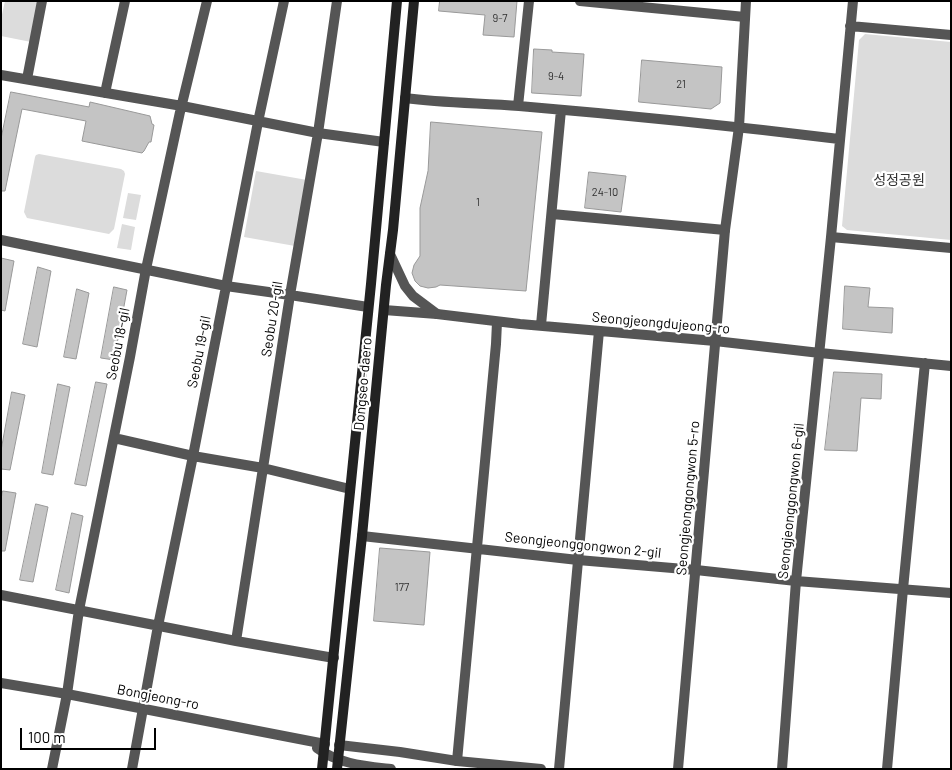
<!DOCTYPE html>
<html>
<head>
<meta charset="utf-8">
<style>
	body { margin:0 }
	#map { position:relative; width:952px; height:770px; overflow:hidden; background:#fff; font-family:Barlow,sans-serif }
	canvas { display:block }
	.frame { position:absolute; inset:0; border:2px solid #000; pointer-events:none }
	.scale { position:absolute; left:20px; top:728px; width:136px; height:22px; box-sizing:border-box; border:2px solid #000; border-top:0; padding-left:6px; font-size:15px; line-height:18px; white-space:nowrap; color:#000; -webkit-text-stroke:4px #fff; paint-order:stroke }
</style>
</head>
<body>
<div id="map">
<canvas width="952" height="770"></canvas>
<div class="frame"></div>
<div class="scale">100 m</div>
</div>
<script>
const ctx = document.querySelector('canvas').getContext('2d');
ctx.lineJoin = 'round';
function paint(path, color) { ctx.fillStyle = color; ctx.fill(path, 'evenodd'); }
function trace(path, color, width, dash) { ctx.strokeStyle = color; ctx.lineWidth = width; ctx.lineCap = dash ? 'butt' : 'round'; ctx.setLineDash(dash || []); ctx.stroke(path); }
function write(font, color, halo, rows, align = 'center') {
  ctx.font = font + ' Barlow,"Noto Sans KR",sans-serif'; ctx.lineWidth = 4.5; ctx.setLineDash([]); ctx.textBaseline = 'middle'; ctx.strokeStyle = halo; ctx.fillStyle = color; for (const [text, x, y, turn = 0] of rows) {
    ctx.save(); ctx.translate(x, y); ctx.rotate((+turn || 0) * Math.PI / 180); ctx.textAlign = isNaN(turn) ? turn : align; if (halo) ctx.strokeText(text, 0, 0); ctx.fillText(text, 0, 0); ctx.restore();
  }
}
paint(new Path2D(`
	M5,1H38L31,42L1,36V19Z
	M865,34L951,42V240L847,230L842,226L859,40Z
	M39,154L121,169L124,171L125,174L114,229L109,234L27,218L24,212L35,157L36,155Z
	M256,171L307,180L295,246L244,237Z
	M128,193L141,195L136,220L123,218Z
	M122,224L135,227L131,250L117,248Z`), '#dcdcdc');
const building = new Path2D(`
	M440,1H517L514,37L483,35L485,15L439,11Z
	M534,49L552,50V52L584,54L581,96L532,93Z
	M642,60L722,67L720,103L711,109L639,102Z
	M11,92L89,107L90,102L150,116L152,124L154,125L151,142H149L144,151L142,153L82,141L86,121L22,109L5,191H1V139Z
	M431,122L542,132L526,291L440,285L436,287L428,288L420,286L415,281L412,273L414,265L420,256V208L428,171Z
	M589,172L626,176L621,212L585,208Z
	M1,258L14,261L5,311L1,310Z
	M38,267L51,271L37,347L23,344Z
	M845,286L870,288L868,307L893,308L892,333L843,329Z
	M114,287L127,290L114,360L101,358Z
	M77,289L89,293L76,359L64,357Z
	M834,372L882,374L881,399L861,398L857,451L825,450Z
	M96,382L107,384L86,486L75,484Z
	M58,384L70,387L53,475L42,473Z
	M12,392L25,395L10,470L1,469V451Z
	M3,491L16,493L5,551H1V499Z
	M36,504L48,507L33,582L20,580Z
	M72,513L83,516L69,593L56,590Z
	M380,548L430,552L424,625L374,621Z`);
paint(building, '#c4c4c4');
trace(building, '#999', 1);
trace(new Path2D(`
	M580,1L745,17
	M850,26L951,35
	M1,75L182,106L318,133L384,142
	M27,79L42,1
	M105,93L125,1
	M405,98C443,103 481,103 519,106C626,115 733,126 839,139
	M518,106L529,1
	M552,214L725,230
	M831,237L951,248
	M1,240L226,286L290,295L368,307
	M384,310L437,314L520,324L715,341L820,353L951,366
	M541,325L561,110
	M114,438L193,456L263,468L350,489
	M362,536L578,560L696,570L796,581L951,593
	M1,595L236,641L334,658
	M236,641L290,295L318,133L337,1
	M457,761L496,344L497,322
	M52,769L67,694L79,610L130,357L146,269L180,112L207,1
	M132,769L158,626L193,456L258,122L284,1
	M559,769L599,331
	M782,769L796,581L831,237L853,1
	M887,769L903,589L925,363`), '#555', 10);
trace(new Path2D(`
	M390,254L405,286L413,296L437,314
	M1,683L67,694L325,744
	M339,745L400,752L457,761L541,769
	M317,748C338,764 365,766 391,769
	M678,769L725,230L739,127L746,1`), '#555', 10);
trace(new Path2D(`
	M322,769L371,284L397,1
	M337,769L362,536L386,285L393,230L414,1`), '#222', 10);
write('11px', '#313131', null, [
	["9-7",500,18],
	["9-4",556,76],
	["21",681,84],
	["24-10",605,192],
	["1",478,202],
	["177",402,587]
]);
write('14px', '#333', '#fff', [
	["성정공원",899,180]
]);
write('14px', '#000', '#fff', [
	["Seobu 20-gil",272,319,-81],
	["Seongjeongdujeong-ro",661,323,5],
	["Seobu 18-gil",118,344,-79],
	["Seobu 19-gil",199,352,-79],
	["Dongseo-daero",363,384,-85],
	["Seongjeonggongwon 5-ro",688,498,-85],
	["Seongjeonggongwon 6-gil",791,501,-84],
	["Seongjeonggongwon 2-gil",583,545,6],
	["Bongjeong-ro",158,697,11]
]);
</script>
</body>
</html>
